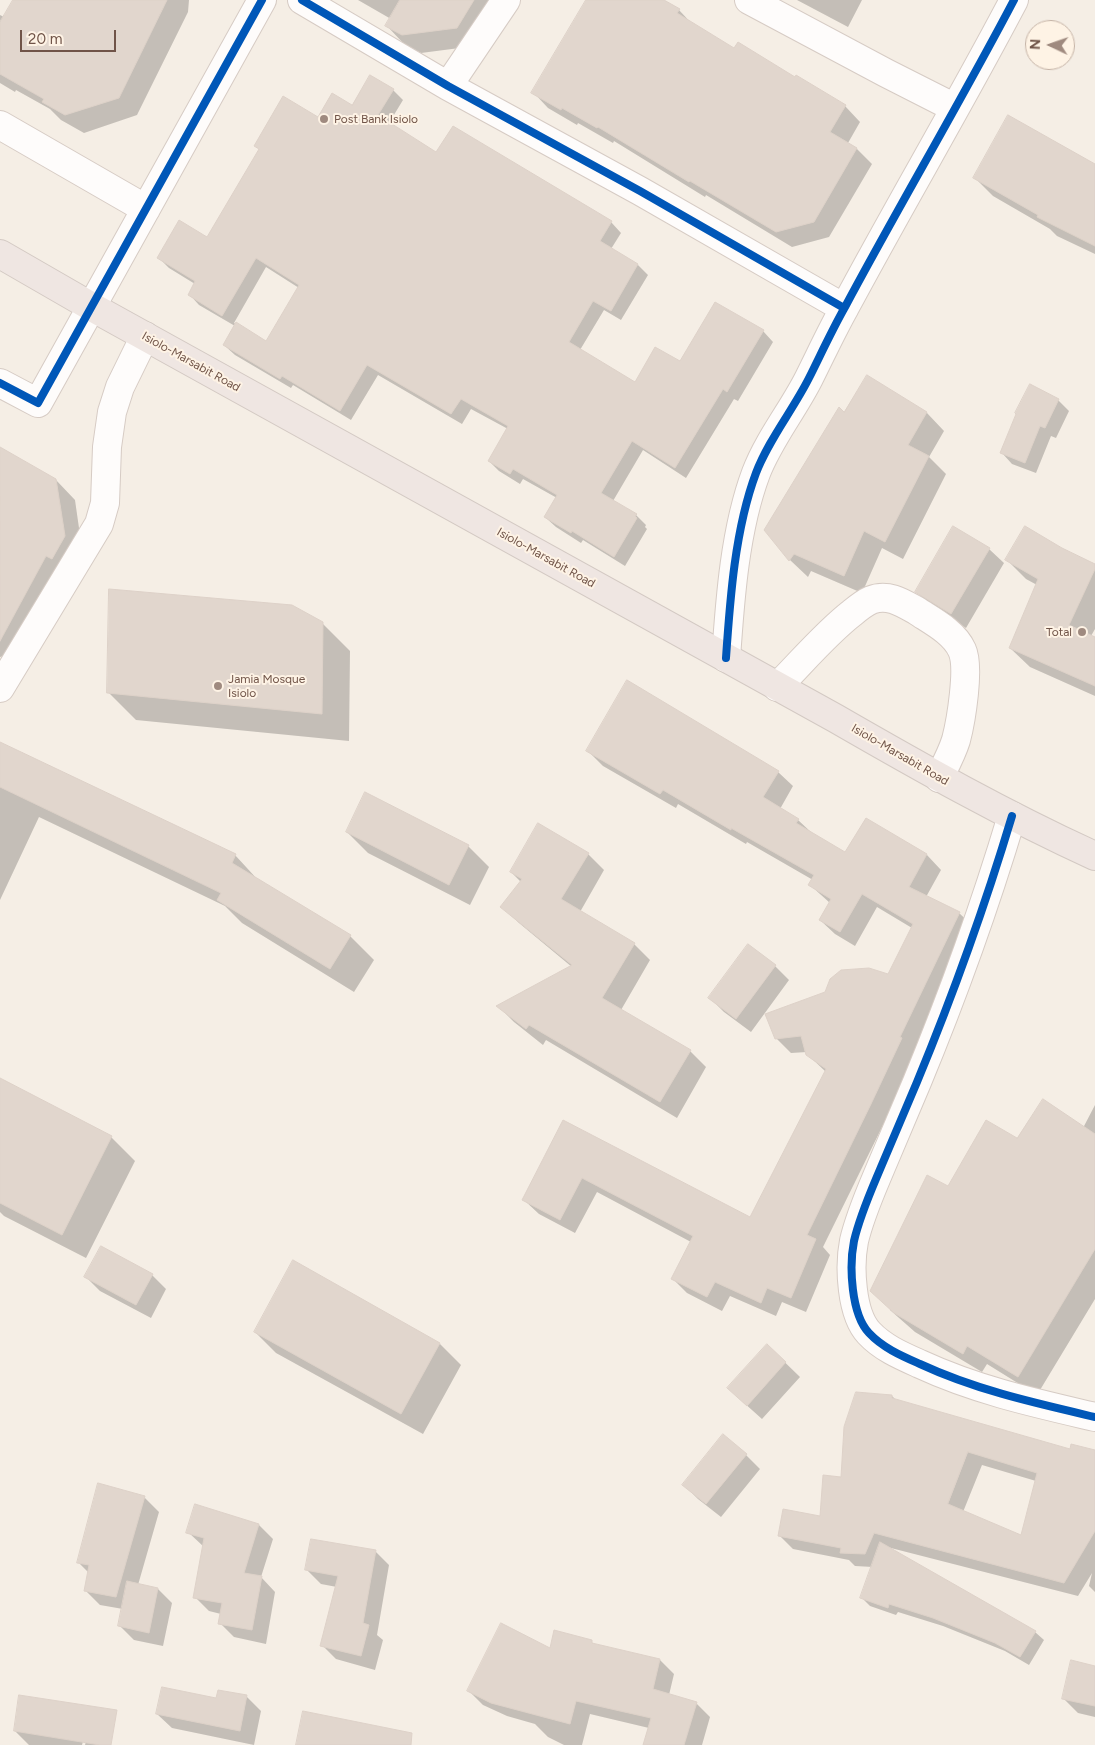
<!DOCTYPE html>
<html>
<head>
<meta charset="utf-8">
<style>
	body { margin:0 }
	#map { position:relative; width:1095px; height:1745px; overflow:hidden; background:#f5eee5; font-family:Figtree,sans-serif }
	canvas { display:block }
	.north { position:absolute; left:1025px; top:20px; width:50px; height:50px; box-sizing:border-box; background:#fef3e5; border:1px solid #c5b3a6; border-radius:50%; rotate:273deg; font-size:14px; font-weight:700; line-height:20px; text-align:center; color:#705448 }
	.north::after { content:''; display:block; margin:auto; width:18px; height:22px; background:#9f8a7f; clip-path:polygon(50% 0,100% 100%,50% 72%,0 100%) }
	.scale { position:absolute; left:20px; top:30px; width:96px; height:22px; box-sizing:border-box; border:2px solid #705448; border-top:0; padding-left:6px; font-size:15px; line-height:18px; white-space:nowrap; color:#705448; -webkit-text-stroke:4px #fef3e5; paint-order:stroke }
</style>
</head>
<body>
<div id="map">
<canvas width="1095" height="1745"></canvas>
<div class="north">N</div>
<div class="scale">20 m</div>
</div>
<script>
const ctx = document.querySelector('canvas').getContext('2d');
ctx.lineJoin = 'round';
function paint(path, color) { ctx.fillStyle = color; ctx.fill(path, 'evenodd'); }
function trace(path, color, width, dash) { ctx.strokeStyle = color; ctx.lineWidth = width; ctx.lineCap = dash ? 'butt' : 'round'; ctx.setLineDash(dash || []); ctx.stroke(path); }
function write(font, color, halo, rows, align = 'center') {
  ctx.font = font + ' Figtree,sans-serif'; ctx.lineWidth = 4; ctx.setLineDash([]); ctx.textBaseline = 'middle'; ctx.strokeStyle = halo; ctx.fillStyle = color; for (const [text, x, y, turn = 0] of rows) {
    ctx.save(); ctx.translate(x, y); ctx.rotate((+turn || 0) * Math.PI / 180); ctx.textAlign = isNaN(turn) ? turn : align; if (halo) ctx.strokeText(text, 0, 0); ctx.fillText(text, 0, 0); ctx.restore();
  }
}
paint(new Path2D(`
	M14,0H189L188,12L137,115L84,133L61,120L50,109L16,90L15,92L0,83V15L4,17Z
	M358,0H502L475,46L421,53L404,44L387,26L391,19Z
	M588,0H661L679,10L693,25L735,50L795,79L845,106L860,122L848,143L857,149L872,164L829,237L792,247L706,195L705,197L614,141L613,143L578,123L577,125L548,108L533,92Z
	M797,0H862L848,27Z
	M393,90L403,100L389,123L437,154L611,222L621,233L611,249L637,264L648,275L621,320L604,310L580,350L635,384L680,363L763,331L773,342L738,401L734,399L686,478L643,450L613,501L636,515L646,525L645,527L647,529L625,566L583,540L581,543L556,527L545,517L557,498L523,479L520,484L499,471L489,461L508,429L471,409L462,424L378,375L351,420L293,385L291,388L235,355L224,345L235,326L199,305L189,294L195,284L169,268L159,258L208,239L318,118L353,107ZM266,267L299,288L267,342L234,323Z
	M1095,165V254L1057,236L1050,229L993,196L975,178Z
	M867,377L927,413L944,431L929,457L946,474L903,559L882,548L862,593L811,571L808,577L790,560L765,530L845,414Z
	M1030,386L1058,400L1069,411L1056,438L1051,436L1036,473L1012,464L1002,453Z
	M0,449L56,480L75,500L83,556L25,650L0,657Z
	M989,549L1004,563L966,628L931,606L917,592Z
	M1062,549L1095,565V629L1091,636L1095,638V696L1030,667L1010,648L1037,585L1026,579L1007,560Z
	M322,623L350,651L349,741L136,720L108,692Z
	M0,743L235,855L258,880L350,936L374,960L354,992L242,923L225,906L39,817L0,900Z
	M588,751L778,772L793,786L780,809L798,820L813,834L845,853L866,819L927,855L941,870L926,897L959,913L974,927L886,1119L823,1247L830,1255L806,1312L782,1302L776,1316L730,1296L722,1311L687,1293L672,1278L691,1242L597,1192L575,1233L539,1214L524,1200L564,1122L751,1219L826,1072L807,1054V1052L791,1053L776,1038L889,976L912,928L877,907L855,946L835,934L820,920L830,903L810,885L813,880L747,842L746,844L678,804L676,808L603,766Z
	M347,832L468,846L489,867L470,905L368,853Z
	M588,854L604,870L580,912L634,944L650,960L621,1010L690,1051L706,1067L677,1118L546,1040L543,1045L514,1022L498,1006L572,967L519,923L502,907L521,882L511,872Z
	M775,966L789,980L751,1032L724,1012L710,998Z
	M0,1080L111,1137L135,1161L86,1258L4,1216L0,1212Z
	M1095,1105V1299L1037,1395L987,1364L982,1372L915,1332L890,1310L948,1187L1017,1140L1083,1128Z
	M152,1275L166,1289L151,1318L100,1291L86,1277Z
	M255,1332L440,1344L461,1365L423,1434L276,1353Z
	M767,1345L800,1377L762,1419L743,1402Z
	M892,1396L896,1400L1071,1450L1095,1451V1592L1089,1586L1092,1573L1078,1596L887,1547L1035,1632L1044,1640L1029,1665L1005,1651L943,1626L898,1612L896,1615L870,1606L862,1598L873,1567L855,1566L849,1560L793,1549L780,1536L822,1517L842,1478ZM982,1465L1036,1481L1022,1536L963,1512Z
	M746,1455L760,1469L721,1517L698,1499L684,1485Z
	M144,1497L159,1512L138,1585L158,1589L172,1603L163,1646L134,1640L119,1625L123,1609L100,1605L85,1590L89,1573L78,1562Z
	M259,1525L273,1539L261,1577L275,1592L266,1644L234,1637L220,1623L221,1614L209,1611L195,1597L204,1547L188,1532Z
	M375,1551L389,1565L377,1635L383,1640L375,1670L336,1659L322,1645L337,1587L321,1584L307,1570Z
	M591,1642L595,1645L660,1660L674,1674L669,1695L696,1703L710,1717L702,1745H645L649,1728L590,1714L582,1745H564L548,1737L535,1724L507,1716L483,1705L469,1691L550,1650Z
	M1095,1667V1717L1078,1713L1063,1698Z
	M20,1696L94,1708L108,1722L102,1745H85L93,1717H90L82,1745H29L15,1731Z
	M246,1696L261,1711L254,1745L172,1728L157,1714L217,1699Z`), '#0003');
const building = new Path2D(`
	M13,0H167L119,98L65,115L42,102L44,99L0,74V22Z
	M400,0H474L457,28L402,35L385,26Z
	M586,0H664L680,9L677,13L734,48L738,42L795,77L796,75L846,105L830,132L857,148L814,222L776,232L690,181L689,182L598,127L597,128L562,108L561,110L531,93Z
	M370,75L394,89L378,115L436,152L453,126L612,221L600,241L638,264L611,311L593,301L569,342L635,382L655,347L680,361L715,302L764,330L727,392L723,389L675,468L632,441L601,493L637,514L635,516L637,518L614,557L572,531L571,533L544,517L557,495L513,469L510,474L488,461L508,426L461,399L451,414L367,365L340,411L282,376L280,379L223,345L236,322L266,341L299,285L256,258L222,316L188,295L195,281L157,258L179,220L207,237L259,149L254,146L283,96L318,117L332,93L352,105Z
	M1008,115L1095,164V246L1037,217L1038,215L973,178Z
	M867,375L927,412L908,445L929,456L885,542L864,531L844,576L794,554L789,561L764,530L839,407L844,412Z
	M1030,384L1059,399L1045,428L1040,426L1025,463L1000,453L1016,414L1015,413Z
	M0,447L56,479L65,536L52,559L46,556L0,641Z
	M953,526L990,548L951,614L915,592Z
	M1025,526L1062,548L1095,564V569L1069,625L1095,637V686L1009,648L1038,579L1005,560Z
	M109,589L292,605L323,622L322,714L107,693Z
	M627,680L779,771L763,797L799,819L796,823L845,852L866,818L927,854L909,887L960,912L900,1037L902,1038L871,1104L807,1235L816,1239L791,1298L767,1288L761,1303L715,1282L707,1297L671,1279L693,1236L582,1178L560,1220L522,1200L563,1120L750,1217L826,1069L806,1055L801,1036L775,1039L765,1014L825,992L830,979L841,970L869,968L888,974L913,924L862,894L840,932L819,920L831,899L808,885L814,875L731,828V830L663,790L660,794L586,751Z
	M0,742L236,854L232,863L351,935L330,969L217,900L221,893L0,787Z
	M365,792L469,845L449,885L346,832Z
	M538,823L589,853L561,899L635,943L602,998L691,1050L660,1102L529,1025L526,1029L496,1006L572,965L500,907L522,879L510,872Z
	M748,944L776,965L736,1019L708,998Z
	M0,1078L112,1136L62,1235L0,1203Z
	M1043,1099L1095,1134V1249L1018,1377L967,1346L963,1354L894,1313L870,1291L927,1175L948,1186L986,1120L1017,1138Z
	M101,1246L153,1274L136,1305L84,1277Z
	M293,1260L440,1343L401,1414L254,1332Z
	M767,1344L786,1362L747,1406L727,1388Z
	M856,1392L892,1395V1398L1070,1449L1071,1444L1095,1450V1531L1064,1583L874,1533L865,1554L840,1553L841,1548L778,1536L783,1509L820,1516L823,1475L841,1477L844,1427ZM968,1452L1037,1473L1021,1535L948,1504Z
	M723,1434L747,1454L706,1504L682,1485Z
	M98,1483L145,1496L116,1597L84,1591L89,1565L77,1563Z
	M195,1504L259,1524L244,1573L262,1576L252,1630L218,1624L222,1603L193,1598L204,1538L186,1533Z
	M311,1539L376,1550L363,1623L369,1625L361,1656L320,1646L338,1576L305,1570Z
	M880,1542L1036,1631L1020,1657L995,1643L933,1618L889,1604L888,1608L860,1598Z
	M127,1581L158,1588L149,1633L118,1626Z
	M501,1623L550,1648L554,1630L592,1640V1643L660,1659L653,1689L697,1702L684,1745H643L651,1718L576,1701L570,1724L491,1703L467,1691Z
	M1071,1660L1095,1666V1706L1062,1699Z
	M162,1687L216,1698L218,1690L247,1695L240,1731L156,1714Z
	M19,1695L117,1710L111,1745H100L14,1731Z
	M303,1711L412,1733L411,1745H296Z`);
paint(building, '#e1d6cd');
trace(building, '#ddd1c8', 1);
const minor = new Path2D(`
	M302,0L448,86L640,191L844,308
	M749,0L886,73L955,108
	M448,86L506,0
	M0,125L146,209
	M0,383L38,403L262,0
	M726,658C730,599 735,529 756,473C769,439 793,410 809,378C821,354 832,330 845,307C900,204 960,103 1014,0
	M777,687C802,662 825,634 852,613C858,608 864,603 871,600C888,593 903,603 917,611C932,621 954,632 962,650C970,667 961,721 956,740C952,753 945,766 939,778
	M0,688L99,524L105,503L107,447L112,412L120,387L145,336
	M1012,816C985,906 953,995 917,1082C905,1111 893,1139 881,1167C871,1191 860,1215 854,1241C849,1266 851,1314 869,1333C883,1348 902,1356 920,1364C976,1390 1035,1403 1095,1417`);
const highway = new Path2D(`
	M0,254L92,307L835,718C920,767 1005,815 1095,856`);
trace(minor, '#d6cbc4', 30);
trace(highway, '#d3c9c3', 30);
trace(minor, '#fefcfb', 28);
trace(highway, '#efe6e2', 28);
trace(new Path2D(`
	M302,0L448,86L640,191L844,308
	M0,383L38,403L262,0
	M726,658C730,599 735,529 756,473C769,439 793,410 809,378C821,354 832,330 845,307C900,204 960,103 1014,0
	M1012,816C985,906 953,995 917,1082C905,1111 893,1139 881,1167C871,1191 860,1215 854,1241C849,1266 851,1314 869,1333C883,1348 902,1356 920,1364C976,1390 1035,1403 1095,1417`), '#0057b8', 8);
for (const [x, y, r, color] of [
	[324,119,5,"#9f8a7f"],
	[1082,632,5,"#9f8a7f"],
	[218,686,5,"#9f8a7f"]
]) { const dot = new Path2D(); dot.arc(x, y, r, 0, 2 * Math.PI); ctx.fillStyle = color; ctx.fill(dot); trace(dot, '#fef3e5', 2); }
write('12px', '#705448', '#fef3e5', [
	["Post Bank Isiolo",334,119],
	["Total",1072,632,"right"],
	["Jamia Mosque",228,679],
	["Isiolo",228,693]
], 'left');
write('12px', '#705448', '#fef3e5', [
	["Isiolo-Marsabit Road",191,362,29],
	["Isiolo-Marsabit Road",546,558,29],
	["Isiolo-Marsabit Road",900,755,30]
]);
</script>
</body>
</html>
